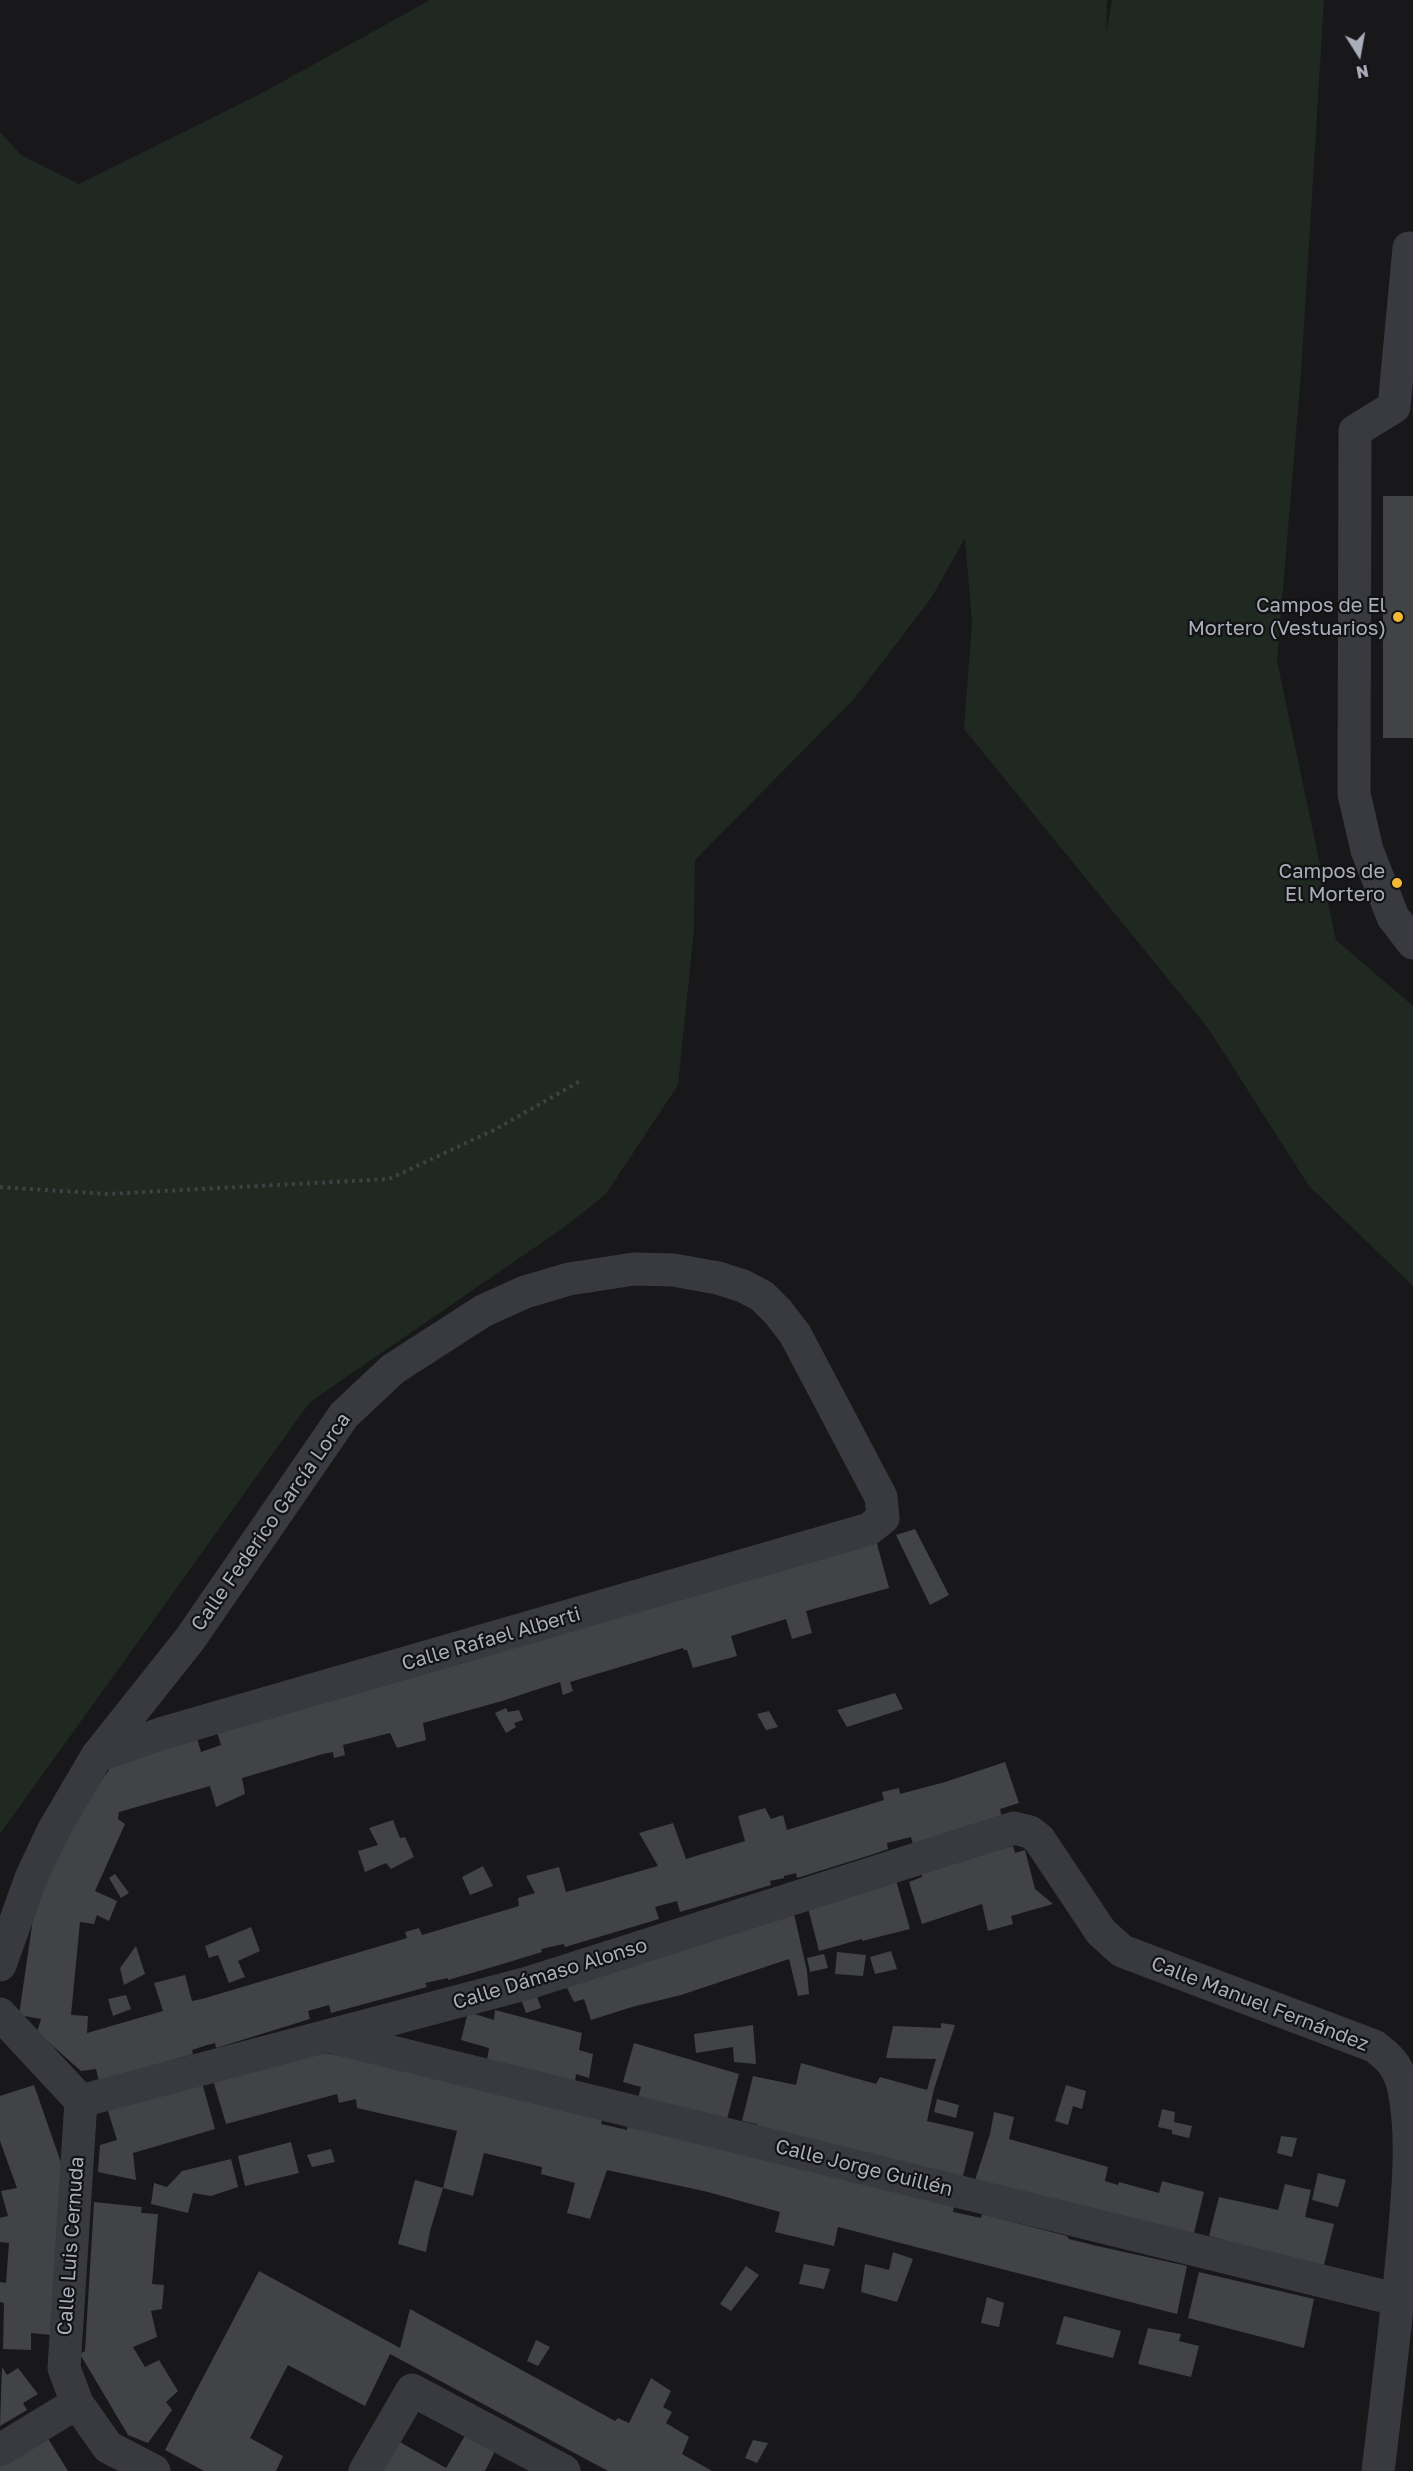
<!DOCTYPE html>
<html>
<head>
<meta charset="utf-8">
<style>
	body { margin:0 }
	#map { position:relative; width:1413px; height:2471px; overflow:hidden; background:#18181a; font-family:"Golos Text",sans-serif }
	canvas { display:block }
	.north { position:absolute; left:1329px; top:24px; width:60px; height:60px; -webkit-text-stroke:4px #131315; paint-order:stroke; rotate:169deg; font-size:16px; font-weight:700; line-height:24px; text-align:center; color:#aaaeba }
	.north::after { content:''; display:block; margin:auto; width:21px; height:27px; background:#aaaeba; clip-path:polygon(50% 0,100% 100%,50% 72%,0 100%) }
</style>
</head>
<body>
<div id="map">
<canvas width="1413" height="2471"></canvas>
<div class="north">N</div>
</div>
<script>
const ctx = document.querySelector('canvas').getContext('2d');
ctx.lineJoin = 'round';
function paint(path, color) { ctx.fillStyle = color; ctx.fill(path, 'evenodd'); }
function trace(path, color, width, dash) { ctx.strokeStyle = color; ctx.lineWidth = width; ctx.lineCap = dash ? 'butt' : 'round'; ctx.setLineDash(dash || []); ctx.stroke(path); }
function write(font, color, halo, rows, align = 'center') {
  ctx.font = font + ' "Golos Text",sans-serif'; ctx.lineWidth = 4.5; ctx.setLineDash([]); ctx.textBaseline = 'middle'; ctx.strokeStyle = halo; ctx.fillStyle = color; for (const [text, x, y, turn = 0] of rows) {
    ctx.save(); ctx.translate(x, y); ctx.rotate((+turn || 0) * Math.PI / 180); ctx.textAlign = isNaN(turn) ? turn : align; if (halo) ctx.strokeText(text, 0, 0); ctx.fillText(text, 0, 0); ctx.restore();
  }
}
paint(new Path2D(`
	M430,0H1107L1106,35L1112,0H1324L1301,373L1277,661L1336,940L1413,1006V1286L1309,1186L1208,1028L964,729L972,622L965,538L932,597L854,699L695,860L694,930L678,1085L606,1194L566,1226L310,1402L0,1834V132L21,155L79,184L262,93Z`), '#1f2821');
paint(new Path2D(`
	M1383,496H1413V738H1383Z
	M915,1529L949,1595L930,1605L896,1535Z
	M876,1540L889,1588L806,1611L812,1633L792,1639L786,1619L731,1636L737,1656L693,1668L687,1650H684L683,1648L570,1682L573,1691L563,1695L560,1682L502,1701L423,1723L426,1740L397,1748L390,1733L343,1745L345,1755L334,1758L333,1752L323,1754L242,1778L245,1794L216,1807L210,1786L119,1812L118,1819L125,1824L95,1891L117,1901L109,1921L97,1915L94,1924L80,1922L71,2015L88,2016L87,2033L163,2011L154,1983L185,1975L192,2001L202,1999L407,1938L405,1932L419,1928L422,1935L519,1906L518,1898L535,1893L526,1876L559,1867L566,1892L658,1866L639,1833L673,1823L686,1859L745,1841L738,1816L765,1808L771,1819L783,1815L787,1830L884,1800L882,1792L899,1788L900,1794L945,1782L1005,1762L1019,1803L1000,1809L1002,1818L913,1844L911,1837L887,1843L888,1849L874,1854L797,1878L796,1873L784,1876V1878L770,1881L771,1885L680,1912L677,1901L655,1907L659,1919L565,1947L564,1944L541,1949L542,1952L496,1966L448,1980V1978L425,1983L427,1987L331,2013L329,2005L308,2011L310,2019L216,2048L215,2043L207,2045L192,2050L193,2054L99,2081L96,2069L81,2071L37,2032L41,2019L19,2015L33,1919L41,1891L86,1802L109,1770L107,1763L197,1738L201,1752L221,1745L217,1732Z
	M895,1693L903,1709L847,1727L837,1710Z
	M506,1708L508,1712L519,1710L523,1720L514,1723L516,1727L506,1733L495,1713Z
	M769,1711L778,1727L766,1730L757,1714Z
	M393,1820L400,1838L405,1837L414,1857L391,1869L386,1863L365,1872L358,1851L378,1845L369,1828Z
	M1013,1846L1015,1853L1025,1850L1035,1889L1053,1904L1011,1916L1013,1924L988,1931L982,1904L922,1924L909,1882L922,1877L921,1872Z
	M483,1866L493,1886L470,1895L462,1877Z
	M115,1874L129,1893L121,1898L109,1878Z
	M895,1877L910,1929L862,1941V1939L819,1951L807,1904Z
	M794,1914L807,1971L809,1994L798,1996L789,1959L681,1995L632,2007L591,2020L584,1999L574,2002L563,1980Z
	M251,1927L260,1951L238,1961L245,1977L229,1983L218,1955L209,1958L205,1946Z
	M136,1946L145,1974L124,1985L120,1968Z
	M891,1951L897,1969L875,1974L870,1957Z
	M837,1952L866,1955L863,1976L835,1974Z
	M824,1954L828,1968L810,1972L807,1958Z
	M533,1985L541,2008L526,2013L518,1991Z
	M126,1995L131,2009L113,2016L108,1999Z
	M495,2010L582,2033L579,2050L593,2054L589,2078L576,2074L575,2081L487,2060L489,2048L461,2040L468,2012L494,2020Z
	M941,2023L955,2025L934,2089L927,2121L974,2132L962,2180L756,2128L757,2124L742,2121L753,2076L796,2085L801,2063L876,2084L880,2077L927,2090L936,2059L886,2058L893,2026L941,2028Z
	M753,2025L756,2064L734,2062L733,2047L696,2053L694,2034Z
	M634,2043L739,2074L727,2119L638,2098L641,2087L623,2082Z
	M319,2052L384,2064L603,2117L601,2124L627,2130L628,2124L954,2206L953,2212L981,2218L982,2214L1067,2236L1069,2239L1093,2245L1187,2266L1177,2314L838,2227L834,2246L775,2232L780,2212L708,2192L607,2170L590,2219L567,2213L575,2183L541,2174L542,2167L484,2153L473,2196L443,2188L457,2131L357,2108L356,2099L339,2103L337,2094L226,2124L213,2080Z
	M201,2079L215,2129L133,2153L136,2180L98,2172L100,2145L117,2140L107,2108Z
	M34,2085L66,2177L51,2335L31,2333V2350L3,2349L4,2303L0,2302V2282L6,2283L9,2243L0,2242V2218L8,2216L1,2191L17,2188L0,2141V2096Z
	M1066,2085L1086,2091L1082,2109L1073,2106L1068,2125L1055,2121Z
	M937,2099L959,2105L956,2118L934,2112Z
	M1162,2109L1175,2112L1174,2122L1192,2126L1189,2138L1172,2134V2130L1158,2127Z
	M994,2112L1014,2117L1009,2139L1108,2167L1105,2181L1118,2185L1119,2182L1159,2193L1162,2181L1204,2192L1193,2237L975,2180L990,2134Z
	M1281,2136L1297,2138L1292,2157L1277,2153Z
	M291,2142L299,2173L245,2186L238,2156Z
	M331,2149L335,2162L312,2167L307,2155Z
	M231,2159L238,2187L211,2196L193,2193L188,2213L151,2204L154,2183L167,2187L182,2171Z
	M1318,2173L1346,2180L1338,2207L1312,2200Z
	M415,2180L443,2188L430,2231L426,2252L398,2244Z
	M1285,2184L1311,2190L1305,2217L1334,2224L1323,2269L1223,2246L1224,2240L1209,2236L1219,2197L1278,2210Z
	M94,2202L142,2207L141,2213L158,2214L152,2284L164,2285L162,2309L151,2311L157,2337L133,2347L145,2367L159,2360L178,2391L166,2402L172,2410L148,2443L128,2435L80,2354L85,2351Z
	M893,2252L913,2259L897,2302L861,2292L865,2264L889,2270Z
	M804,2264L830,2269L824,2289L799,2284Z
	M746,2266L759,2275L731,2311L720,2304Z
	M259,2271L400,2348L410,2309L615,2421L618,2418L629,2423L651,2378L671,2391L663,2407L672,2412L666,2423L689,2437L682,2454L712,2471H608L390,2354L365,2406L288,2365L250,2438L283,2456L276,2471H204L165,2450Z
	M1199,2272L1314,2299L1304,2348L1188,2318Z
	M987,2297L1004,2303L999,2327L981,2323Z
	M1064,2316L1121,2331L1113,2358L1056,2344Z
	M1148,2328L1181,2334L1179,2341L1199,2346L1191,2377L1138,2364Z
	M536,2340L550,2347L538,2366L527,2361Z
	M2,2367L7,2375L18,2368L38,2394L23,2403L27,2410L0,2426Z
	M44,2432L68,2471H0V2459Z
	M466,2434L495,2451L485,2471H383L398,2441L446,2468Z
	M753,2440L768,2443L757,2463L745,2458Z`), '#424347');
trace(new Path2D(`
	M0,1187L108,1194L389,1179L496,1129L582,1080`), '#3f4146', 4, [3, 4.5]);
trace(new Path2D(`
	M1409,248L1394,407L1355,431L1354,794L1367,850L1393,917L1413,943
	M0,1965L31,1878L53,1831L97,1756L190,1639L344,1415L393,1369L483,1311L525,1292L569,1279L634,1269L673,1270L718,1278L743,1286L762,1296L778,1312L795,1334L881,1497L883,1518L869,1529L163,1733L97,1756
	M0,2014L81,2101L64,2368L77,2403L108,2447L154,2471
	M331,2037L1399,2300
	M81,2101L528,1983L1014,1828L1030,1832L1039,1839L1101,1932L1122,1951L1374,2046C1390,2058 1397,2065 1403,2085C1413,2130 1409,2180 1405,2226C1398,2308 1388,2389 1378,2471
	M0,2450L77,2403
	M365,2471L412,2390L564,2471`), '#393a3f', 33);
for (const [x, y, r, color] of [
	[1398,617,6,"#f5b834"],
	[1397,883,6,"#f5b834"]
]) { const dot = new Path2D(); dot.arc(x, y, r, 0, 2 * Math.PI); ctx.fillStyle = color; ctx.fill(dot); trace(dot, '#131315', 2); }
write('20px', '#aaaeba', '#131315', [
	["Campos de El",1386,606],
	["Mortero (Vestuarios)",1386,629],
	["Campos de",1385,872],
	["El Mortero",1385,895]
], 'right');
write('20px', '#aaaeba', '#131315', [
	["Calle Federico García Lorca",271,1522,-55],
	["Calle Rafael Alberti",491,1639,-16],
	["Calle Dámaso Alonso",550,1974,-17],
	["Calle Manuel Fernández",1260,2004,21],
	["Calle Jorge Guillén",864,2168,14],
	["Calle Luis Cernuda",71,2246,-86]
]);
</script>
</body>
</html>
